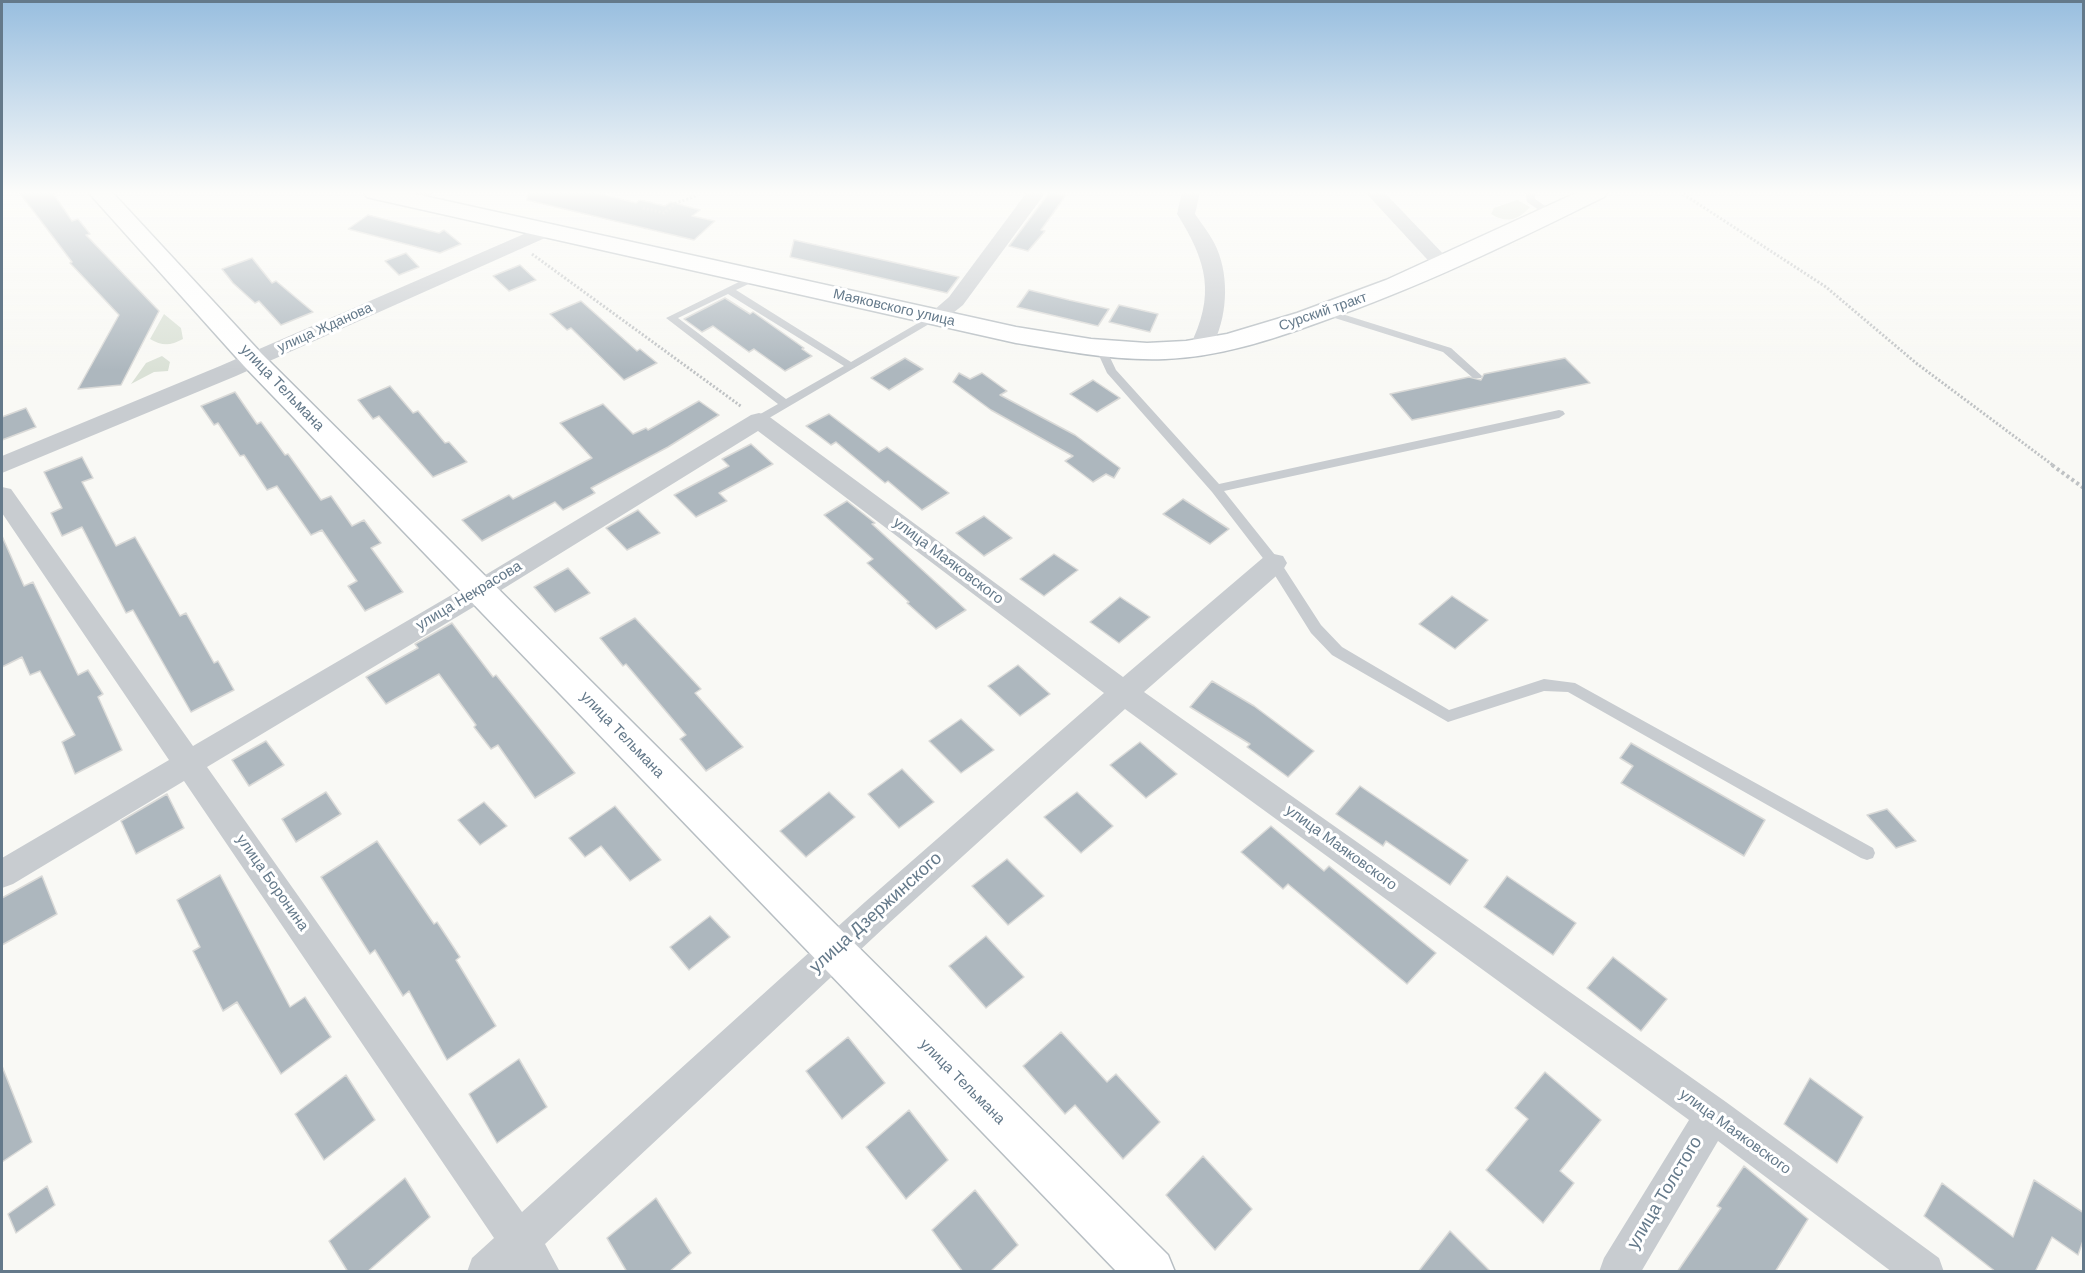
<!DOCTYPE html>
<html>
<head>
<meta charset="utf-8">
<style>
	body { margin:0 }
	#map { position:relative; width:2085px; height:1273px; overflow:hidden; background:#f9f9f5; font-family:Arial,sans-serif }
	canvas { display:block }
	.frame { position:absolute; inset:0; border:3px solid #64798a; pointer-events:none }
</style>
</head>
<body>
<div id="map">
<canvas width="2085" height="1273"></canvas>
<div class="frame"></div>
</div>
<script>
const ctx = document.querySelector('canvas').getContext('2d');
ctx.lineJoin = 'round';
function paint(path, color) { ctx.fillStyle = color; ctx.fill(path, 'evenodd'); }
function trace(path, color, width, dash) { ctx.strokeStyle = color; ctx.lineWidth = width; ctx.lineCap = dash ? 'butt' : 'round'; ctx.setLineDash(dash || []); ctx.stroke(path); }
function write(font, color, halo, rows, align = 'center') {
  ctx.font = font + ' Arial,sans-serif'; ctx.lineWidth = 6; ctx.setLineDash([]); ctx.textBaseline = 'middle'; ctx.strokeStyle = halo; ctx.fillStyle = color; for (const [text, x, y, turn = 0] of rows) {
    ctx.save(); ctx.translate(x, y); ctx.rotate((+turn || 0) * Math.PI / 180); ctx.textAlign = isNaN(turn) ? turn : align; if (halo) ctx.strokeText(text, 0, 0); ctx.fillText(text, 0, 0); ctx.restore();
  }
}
paint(new Path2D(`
	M1517,200L1530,207C1519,220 1506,224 1491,214L1494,208Z
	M164,314L181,328L183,339C170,346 162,346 150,339Z
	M162,356L170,362L168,371L154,372L131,384L146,363Z`), '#dae1d6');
const building = new Path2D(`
	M19,192H52L72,221L78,219L90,234L86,235L159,311L121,385L78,389L119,315L70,263L72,262Z
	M528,192H593L636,203L640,200L665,206L671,202L700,210L692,216L715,221L694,240L527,200Z
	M1050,192L1066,195L1041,230L1045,231L1028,251L1009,246Z
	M368,215L439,233L444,230L461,244L440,253L348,229Z
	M794,240L852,253L959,277L947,293L790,257Z
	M406,253L419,267L399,275L385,261Z
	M252,258L272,283L276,281L313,312L281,325L259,301L255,303L233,283L222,269Z
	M520,265L536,280L509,291L493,276Z
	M1029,290L1069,300L1109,309L1098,326L1017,307Z
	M725,298L750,314L753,312L804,348L802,349L812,356L785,371L754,349L749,352L713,326L702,332L684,319Z
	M581,301L637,351L640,349L657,363L624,380L571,328L567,330L550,314Z
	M1119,305L1158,314L1150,332L1109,322Z
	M905,358L923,369L889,390L871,378Z
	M1565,358L1590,383L1412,420L1390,394L1469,377L1481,380L1484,374Z
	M959,373L970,379L982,373L1007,391L1000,395L1075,435L1120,468L1114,478L1106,474L1093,482L1065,461L1073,456L991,410L953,382Z
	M1093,380L1120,398L1097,412L1070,394Z
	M390,386L413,413L418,411L445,443L449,442L467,462L433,477L379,416L373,419L358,400Z
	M235,392L257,424L261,422L285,455L288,454L321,500L331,496L352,526L364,520L381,543L371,548L403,592L365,611L348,586L357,581L322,530L311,535L277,486L267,490L244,455L240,456L218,423L214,425L201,406Z
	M699,401L719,415L668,447L591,488L595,493L563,510L555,502L482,541L462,520L509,495L513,499L592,458L560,423L603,404L633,434L646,428L648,430Z
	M26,408L36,427L2,440V417Z
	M829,414L879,452L887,447L949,493L922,510L888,481L885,483L836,442L831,445L806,426Z
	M751,444L773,464L719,493L727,501L696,517L674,495L729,466L722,459Z
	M82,457L93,478L82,482L116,546L135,537L180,616L186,613L214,663L218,661L234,690L191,712L133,610L126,613L82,527L62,536L51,513L62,508L44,472Z
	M1183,499L1229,529L1210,544L1163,514Z
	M847,501L875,523L872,524L966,610L936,629L907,603L909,602L867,563L873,559L824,515Z
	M638,510L660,533L627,550L606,528Z
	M984,516L1012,538L984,556L956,533Z
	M2,536L24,586L33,582L78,675L88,670L103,694L98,697L122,750L75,774L62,742L75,735L40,671L30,675L22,657L2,667Z
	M1054,554L1078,570L1044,596L1020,579Z
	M568,568L590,593L555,612L534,587Z
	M1452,596L1488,620L1455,649L1419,624Z
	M1120,597L1150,617L1119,643L1090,622Z
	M635,618L701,689L695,693L743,747L706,771L680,739L686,735L626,664L623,666L600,638Z
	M452,623L493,677L496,675L575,773L535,798L498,745L491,749L474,727L476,725L439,674L386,704L366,677L418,648L415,644Z
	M1018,665L1050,694L1020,716L988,686Z
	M1212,681L1254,706L1314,751L1288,777L1247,747L1250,744L1190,707Z
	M961,719L994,750L961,773L929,741Z
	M266,741L284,765L249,786L232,760Z
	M1140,742L1177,774L1146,798L1110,765Z
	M1631,743L1765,820L1744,856L1621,783L1633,766L1620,758Z
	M902,769L934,802L899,828L868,794Z
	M1360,786L1468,860L1450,885L1386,841L1383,846L1336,814Z
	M326,792L341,814L296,842L282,819Z
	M829,792L855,817L806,857L780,831Z
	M1077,792L1113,826L1081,853L1044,817Z
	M167,794L184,828L136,854L121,821Z
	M484,802L507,826L480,845L458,820Z
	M615,806L661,860L630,881L601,846L585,857L569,838Z
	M1887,809L1916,841L1896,848L1867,815Z
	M1271,826L1324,871L1329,866L1436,953L1407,984L1288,884L1283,889L1241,852Z
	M377,841L434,924L437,922L460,957L456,960L496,1026L447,1060L409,991L403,996L375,950L370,954L321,877Z
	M1007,859L1044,896L1008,925L972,886Z
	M220,875L290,1007L305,997L331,1037L281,1074L237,1002L223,1011L193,951L200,947L177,900Z
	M42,876L57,914L2,945V898Z
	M1507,876L1576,923L1553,955L1484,907Z
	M710,916L730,937L689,970L670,947Z
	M986,936L1024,977L986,1008L949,966Z
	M1613,957L1667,999L1641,1031L1587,988Z
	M1061,1032L1107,1082L1116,1074L1160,1122L1123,1159L1075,1105L1065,1114L1023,1066Z
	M848,1037L885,1083L842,1119L806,1071Z
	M519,1059L547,1107L497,1143L469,1094Z
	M2,1066L32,1142L2,1162Z
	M1545,1072L1601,1120L1560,1171L1574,1183L1543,1223L1486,1170L1528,1119L1515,1108Z
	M346,1075L375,1120L324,1160L295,1114Z
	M1810,1078L1863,1117L1837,1163L1784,1124Z
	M909,1110L948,1160L906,1199L866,1147Z
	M1203,1156L1252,1209L1215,1250L1166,1195Z
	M1744,1166L1808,1219L1775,1272H1677L1721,1208L1717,1206Z
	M405,1178L430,1217L367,1272H348L329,1241Z
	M2034,1180L2084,1213V1238L2078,1255L2052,1237L2035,1272H1996L1924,1216L1942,1183L2013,1237Z
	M47,1186L55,1205L16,1233L8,1214Z
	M975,1190L1018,1245L990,1272H963L932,1230Z
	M656,1198L691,1253L669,1272H627L607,1238Z
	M1450,1231L1491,1272H1418Z`);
paint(building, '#adb7be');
trace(building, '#dadad8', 1.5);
const secondary = new Path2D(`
	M88,192H112L262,354L1168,1255L1175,1272H1117L244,366Z
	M364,192H406L1016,327L1091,339L1147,343L1186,341L1227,334L1297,313L1386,280L1578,192H1607L1604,197C1511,243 1418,288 1320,322C1271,340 1218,357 1165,359C1115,361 1065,351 1016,343L375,199L367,197Z`);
trace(secondary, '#b7bec3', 3);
trace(new Path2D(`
	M1680,192L1826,287L1916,363L2054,466
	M643,208L664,213L676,203L696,196
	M532,254L742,407`), '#bfc2c4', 3, [2, 2]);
trace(new Path2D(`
	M2052,465L2084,488`), '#bfc2c4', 4, [3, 3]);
paint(new Path2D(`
	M423,192H434L419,203H413V199Z
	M1525,192H1535V199L1554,212V216H1548L1527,202Z
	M755,274L760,277L759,279L736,290L851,362L932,315L936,314L941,317L759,424L755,423V417L778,404L666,318ZM728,294L844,366L786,399L678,318Z
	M1326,309L1451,348L1482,376L1481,378H1473L1443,352L1322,314V310Z
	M1101,346L1106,349L1116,370L1219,484L1559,410L1563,411L1565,414L1559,418L1224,491L1279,560L1321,625L1342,647L1449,710L1544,679L1575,683L1873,848L1875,853L1873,858L1867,860L1861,858L1568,692L1544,691L1448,722L1332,655L1311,633L1269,566L1212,492L1107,373L1096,349Z`), '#c8ccd0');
paint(new Path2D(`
	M1027,192H1046L963,305L943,321H929L926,317L949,297Z
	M1182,192H1200L1195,214C1204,227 1214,239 1219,254C1230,285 1226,326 1208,353H1192L1189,348C1216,294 1207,262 1177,214Z
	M1365,192H1384L1451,262L1454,266L1451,270H1437Z
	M547,224L557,230L554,234L236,376L2,473V456L220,366Z
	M759,413L767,415L1123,677L1265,556L1274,554L1283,556L1287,563L1283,570L1144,692L1726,1102L1939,1258L1944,1272H1892L1718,1141L1641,1272H1599L1604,1258L1689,1120L1125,709L888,924L545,1244L560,1272H467L472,1258L494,1238L184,781L13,884L2,888V858L169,760L2,513V487L11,489L193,746L472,583L751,415ZM758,431L1104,693L865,902L522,1212L207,767L490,597Z`), '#c8ccd0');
paint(secondary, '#fff');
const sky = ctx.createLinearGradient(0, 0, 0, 370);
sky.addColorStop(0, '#98bedf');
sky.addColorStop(0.52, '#fcfcfa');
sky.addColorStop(1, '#fcfcfa00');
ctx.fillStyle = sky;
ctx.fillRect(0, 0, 2085, 370);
write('14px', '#64798a', '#fff', [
	["Маяковского улица",894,308,13],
	["Сурский тракт",1323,312,-19],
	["улица Жданова",325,328,-24]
]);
write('15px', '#64798a', '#fff', [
	["улица Тельмана",282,388,46],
	["улица Маяковского",948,561,37],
	["улица Некрасова",469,596,-31],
	["улица Тельмана",622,735,46],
	["улица Маяковского",1341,848,36],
	["улица Боронина",272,883,55],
	["улица Тельмана",962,1082,45],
	["улица Маяковского",1735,1132,36]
]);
write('18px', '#64798a', '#fff', [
	["улица Дзержинского",876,913,-42],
	["улица Толстого",1665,1193,-59]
]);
</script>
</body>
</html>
